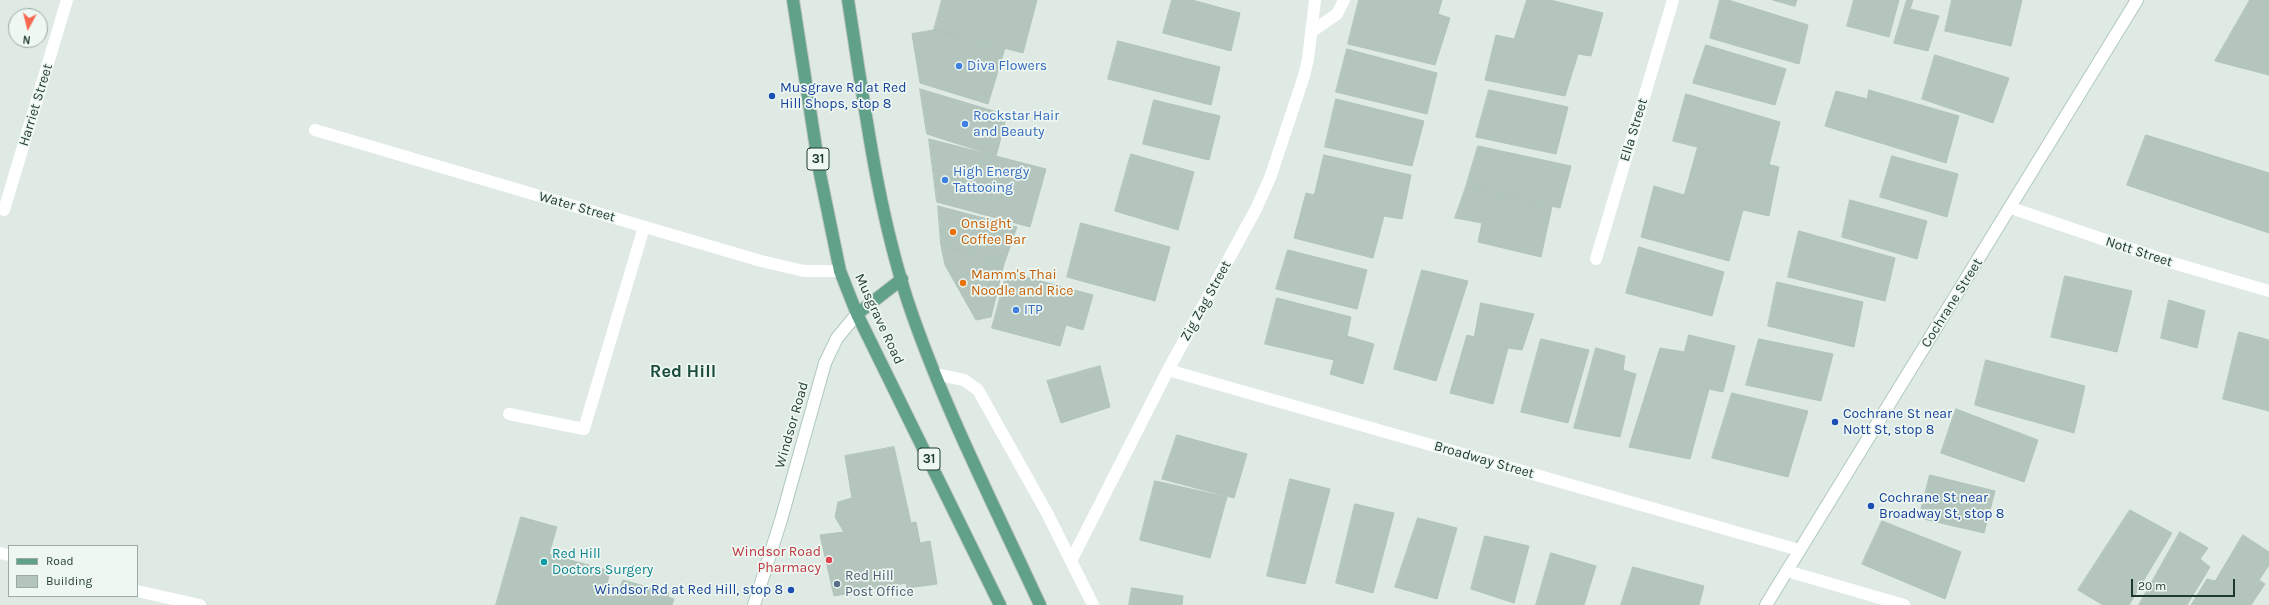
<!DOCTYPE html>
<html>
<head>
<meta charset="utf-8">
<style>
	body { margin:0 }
	#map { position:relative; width:2269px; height:605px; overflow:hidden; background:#deeae3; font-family:Karla,sans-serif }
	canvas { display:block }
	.legend { position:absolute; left:8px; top:545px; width:130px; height:52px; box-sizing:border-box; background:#eef7f2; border:1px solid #9baba4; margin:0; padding:5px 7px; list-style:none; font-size:12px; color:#1f3a30 }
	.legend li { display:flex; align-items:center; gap:8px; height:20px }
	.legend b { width:20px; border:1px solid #9baba4 }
	.north { position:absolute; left:8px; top:8px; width:40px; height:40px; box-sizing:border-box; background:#eef7f2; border:1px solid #9baba4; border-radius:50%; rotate:187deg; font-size:11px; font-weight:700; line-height:16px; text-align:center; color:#1f3a30 }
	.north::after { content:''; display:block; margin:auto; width:14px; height:18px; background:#f66750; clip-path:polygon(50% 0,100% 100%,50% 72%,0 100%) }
	.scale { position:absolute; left:2131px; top:579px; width:104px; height:18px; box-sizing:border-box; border:2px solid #1f3a30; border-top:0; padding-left:5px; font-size:12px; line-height:14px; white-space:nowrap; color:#1f3a30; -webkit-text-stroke:3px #eef7f2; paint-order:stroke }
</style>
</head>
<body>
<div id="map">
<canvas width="2269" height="605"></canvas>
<ul class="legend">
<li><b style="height:5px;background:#61a18a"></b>Road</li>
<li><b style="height:11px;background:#b3c5bc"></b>Building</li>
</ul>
<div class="north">N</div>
<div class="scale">20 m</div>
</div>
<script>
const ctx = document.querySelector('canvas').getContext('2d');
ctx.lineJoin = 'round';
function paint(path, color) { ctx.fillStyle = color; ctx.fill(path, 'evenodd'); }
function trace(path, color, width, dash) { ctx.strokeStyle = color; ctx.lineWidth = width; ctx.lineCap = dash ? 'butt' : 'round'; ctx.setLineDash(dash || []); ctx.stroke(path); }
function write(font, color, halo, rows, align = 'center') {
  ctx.font = font + ' Karla,sans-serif'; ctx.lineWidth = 3.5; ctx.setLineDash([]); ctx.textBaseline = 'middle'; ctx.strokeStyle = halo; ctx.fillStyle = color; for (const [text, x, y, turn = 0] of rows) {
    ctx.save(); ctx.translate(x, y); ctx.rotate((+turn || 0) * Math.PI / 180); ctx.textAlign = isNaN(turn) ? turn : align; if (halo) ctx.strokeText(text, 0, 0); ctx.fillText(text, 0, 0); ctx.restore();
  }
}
const building = new Path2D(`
	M942,0H1037L1023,53L934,30Z
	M1172,0H1192L1240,13L1231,51L1163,33Z
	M1359,0H1442L1438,14L1450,18L1435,65L1348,44Z
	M1527,0H1550L1603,13L1591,56L1578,54L1565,96L1485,80L1496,35L1514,39Z
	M1720,0H1728L1808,25L1799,64L1710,38Z
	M1773,0H1797L1795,6Z
	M1854,0H1899L1889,37L1847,26Z
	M1907,0H1913L1910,9L1939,16L1928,51L1894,43Z
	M1952,0H2022L2011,46L1945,31Z
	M2250,0H2269V75L2215,61Z
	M934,30L1005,48L988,104L920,83L912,34Z
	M1118,41L1220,67L1211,105L1108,79Z
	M1706,45L1786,69L1775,105L1693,83Z
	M1347,49L1437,73L1427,114L1336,92Z
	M1935,55L2009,78L1993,123L1922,99Z
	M920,89L1007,115L996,156L927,134Z
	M1489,90L1568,107L1556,154L1476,137Z
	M1869,90L1959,116L1946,163L1825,126L1836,91L1867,99Z
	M1686,94L1780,122L1769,165L1673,141Z
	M1336,99L1424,121L1412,166L1325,147Z
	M1154,100L1220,116L1209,160L1143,144Z
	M2146,135L2269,173V233L2127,185Z
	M929,139L1046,169L1030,227L937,202Z
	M1478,146L1571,166L1560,208L1466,187Z
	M1698,147L1779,167L1769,216L1743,210L1729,261L1641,237L1654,186L1684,195Z
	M1131,154L1194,172L1178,230L1115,211Z
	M1324,155L1411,175L1402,219L1384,216L1373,258L1294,238L1306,193L1314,195Z
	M1892,156L1958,174L1947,217L1880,197Z
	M1466,187L1552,206L1541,257L1478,242L1482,223L1455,218Z
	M1850,200L1927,221L1917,259L1842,237Z
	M938,206L1017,227L1004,264L941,244Z
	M1081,223L1170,247L1155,301L1067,277Z
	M1799,231L1895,258L1885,301L1788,277Z
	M941,244L1004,264L991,317L976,320L945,265Z
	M1639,247L1724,272L1712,316L1626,293Z
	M1288,250L1367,270L1357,309L1276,289Z
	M1422,270L1468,281L1436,381L1394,369Z
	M1007,272L1093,295L1083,330L1066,325L1060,346L992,328Z
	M2065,276L2132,291L2117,352L2051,337Z
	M1777,282L1863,302L1854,347L1768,326Z
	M1277,298L1351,317L1347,336L1374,344L1363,384L1330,374L1334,360L1265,344Z
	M2169,300L2205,311L2197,348L2161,338Z
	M1481,303L1534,314L1522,350L1508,348L1493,404L1450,393L1467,335L1474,337Z
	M2239,332L2269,340V411L2223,399Z
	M1689,335L1735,346L1723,392L1709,389L1690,459L1629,447L1660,348L1684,352Z
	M1541,339L1589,350L1568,423L1521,412Z
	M1759,339L1833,354L1821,401L1746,385Z
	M1596,348L1625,356L1623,370L1636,374L1620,437L1574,428Z
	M1986,360L2085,386L2074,433L1975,405Z
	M1100,366L1110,407L1061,423L1047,381Z
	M1732,393L1808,411L1788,477L1712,458Z
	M1956,409L2038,440L2024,482L1941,453Z
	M1177,435L1247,454L1234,498L1162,479Z
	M894,447L911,523L916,522L920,543L930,541L937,584L907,588L906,583L834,596L820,535L844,532L835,517L838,502L852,498L845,456Z
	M1930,475L1995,491L1984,533L1919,518Z
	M1290,479L1330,489L1305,584L1267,576Z
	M1155,481L1227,497L1210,558L1140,540Z
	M1355,504L1394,513L1373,593L1336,583Z
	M2130,510L2172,533L2129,605H2103L2078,590Z
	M521,517L557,527L549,554L610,571L607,584L620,587L623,580L669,593L668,597L674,599L672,605H496Z
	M1418,518L1457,528L1437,599L1395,587Z
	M1882,521L1961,552L1945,599L1862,564Z
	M2180,532L2208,548L2200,559L2210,567L2187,605H2139Z
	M2243,535L2269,552V565L2259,580L2265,584L2251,605H2191L2207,579L2215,581Z
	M1485,536L1529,546L1514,603L1471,589Z
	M1551,553L1596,566L1584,605H1536Z
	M1633,567L1704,586L1699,605H1621Z
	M1132,588L1183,596L1182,605H1129Z`);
paint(building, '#b3c5bc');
trace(building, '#b0c4ba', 1);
const secondary = new Path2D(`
	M754,605L781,520L825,363L837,338L857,314
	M1766,605L2137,0`);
const primary = new Path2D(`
	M793,0L820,174L840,271L857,314L1000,605
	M848,0C864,101 876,204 908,302C943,406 994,505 1040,605
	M857,314L902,279`);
trace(secondary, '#b1cabe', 14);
trace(primary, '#bcc4c1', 14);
trace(new Path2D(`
	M1311,32L1337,14L1344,0
	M509,414L584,429L644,227`), '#fff', 12);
trace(new Path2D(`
	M315,130L761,261L804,271H840
	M2011,208L2173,263L2269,291
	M4,210L67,0
	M1596,259L1673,0
	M1168,370L1799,550
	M935,374L964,380L978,390L1047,513L1093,605
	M0,553L9,555
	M1072,559L1168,370L1256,209L1270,178L1304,76L1308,59L1315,0
	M1787,571L1904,605
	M137,591L200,605`), '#fff', 12);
trace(secondary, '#fff', 12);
trace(primary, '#61a18a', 12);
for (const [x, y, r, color] of [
	[959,66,4,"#3f7fe0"],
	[772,96,4,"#1a4fb4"],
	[965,124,4,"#3f7fe0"],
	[945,180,4,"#3f7fe0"],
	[953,232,4,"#e8710a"],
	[963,283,4,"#e8710a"],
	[1016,310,4,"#3f7fe0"],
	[1835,422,4,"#1a4fb4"],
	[1871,506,4,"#1a4fb4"],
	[829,560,4,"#e0444e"],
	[544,562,4,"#0f9aa8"],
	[837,584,4,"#5c6f8a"],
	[791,590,4,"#1a4fb4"]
]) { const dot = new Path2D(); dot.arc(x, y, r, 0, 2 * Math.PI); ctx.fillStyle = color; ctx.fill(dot); trace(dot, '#eef7f2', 1.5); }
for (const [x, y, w] of [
	[818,159,22],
	[929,459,22]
]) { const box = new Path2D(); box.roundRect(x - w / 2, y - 11, w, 22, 3); ctx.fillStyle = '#eef7f2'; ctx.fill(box); trace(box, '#1f3a30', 1); }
write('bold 13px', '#1f3a30', null, [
	["31",818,159],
	["31",929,459]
]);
write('14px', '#366cbe', '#eef7f2', [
	["Diva Flowers",967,66],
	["Rockstar Hair",973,116],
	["and Beauty",973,132],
	["High Energy",953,172],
	["Tattooing",953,188],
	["ITP",1024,310]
], 'left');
write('14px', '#164399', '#eef7f2', [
	["Musgrave Rd at Red",780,88],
	["Hill Shops, stop 8",780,104],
	["Cochrane St near",1843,414],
	["Nott St, stop 8",1843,430],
	["Cochrane St near",1879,498],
	["Broadway St, stop 8",1879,514],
	["Windsor Rd at Red Hill, stop 8",783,590,"right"]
], 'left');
write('14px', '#1f3a30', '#eef7f2', [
	["Harriet Street",36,105,-73],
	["Ella Street",1634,130,-73],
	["Water Street",577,207,16],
	["Nott Street",2139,252,18],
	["Zig Zag Street",1206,301,-61],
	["Cochrane Street",1952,303,-58],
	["Musgrave Road",879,319,65],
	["Windsor Road",792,425,-74],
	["Broadway Street",1484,460,16]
]);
write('14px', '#c56008', '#eef7f2', [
	["Onsight",961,224],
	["Coffee Bar",961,240],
	["Mamm's Thai",971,275],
	["Noodle and Rice",971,291]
], 'left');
write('14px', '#be3a42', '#eef7f2', [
	["Windsor Road",821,552],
	["Pharmacy",821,568]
], 'right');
write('14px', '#0d838f', '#eef7f2', [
	["Red Hill",552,554],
	["Doctors Surgery",552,570]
], 'left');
write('14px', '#4e5e75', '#eef7f2', [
	["Red Hill",845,576],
	["Post Office",845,592]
], 'left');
write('bold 18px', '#1b4c3b', '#eef7f2', [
	["Red Hill",683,372]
]);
</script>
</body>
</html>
